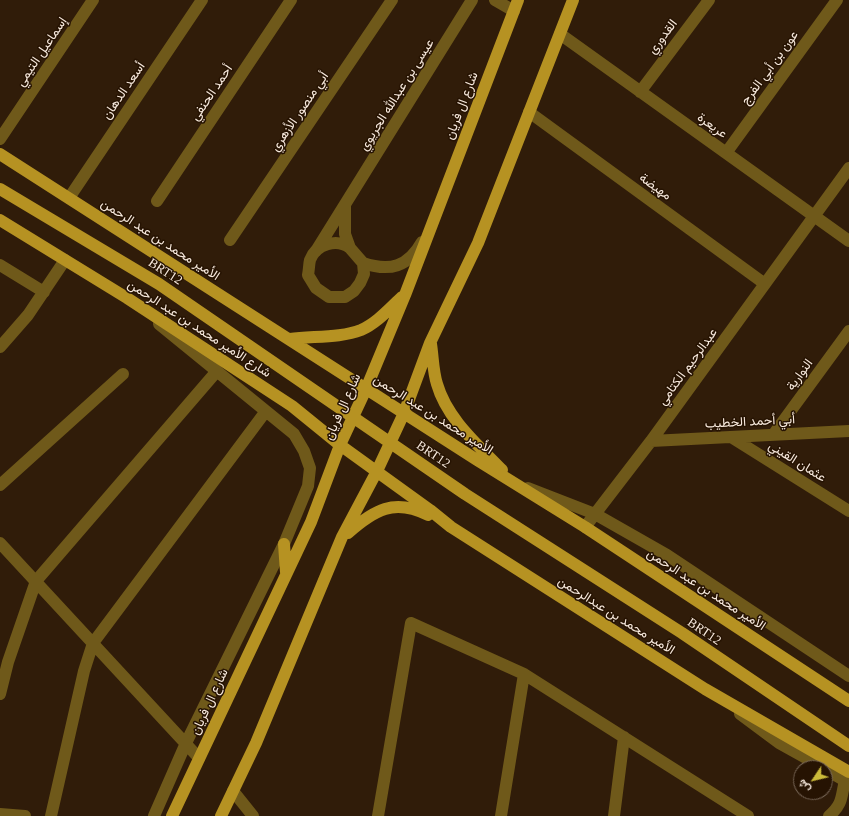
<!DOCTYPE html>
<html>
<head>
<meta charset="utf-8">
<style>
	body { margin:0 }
	#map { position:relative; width:849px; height:816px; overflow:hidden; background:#301c09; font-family:"Times New Roman",Vazirmatn,serif }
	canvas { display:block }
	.north { position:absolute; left:793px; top:760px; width:40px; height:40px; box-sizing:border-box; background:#261302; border:1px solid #7a695a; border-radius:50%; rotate:235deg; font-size:11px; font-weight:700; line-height:16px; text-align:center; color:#f8eade }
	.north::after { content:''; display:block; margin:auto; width:14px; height:18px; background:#cbba39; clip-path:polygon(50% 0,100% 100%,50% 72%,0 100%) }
</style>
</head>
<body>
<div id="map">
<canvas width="849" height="816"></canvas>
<div class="north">ش</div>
</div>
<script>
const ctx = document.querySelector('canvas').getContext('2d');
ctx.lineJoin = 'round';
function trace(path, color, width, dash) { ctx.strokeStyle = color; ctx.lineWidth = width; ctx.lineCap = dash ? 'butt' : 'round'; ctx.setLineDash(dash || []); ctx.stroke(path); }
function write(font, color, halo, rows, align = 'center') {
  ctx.font = font + ' "Times New Roman",Vazirmatn,serif'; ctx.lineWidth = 3; ctx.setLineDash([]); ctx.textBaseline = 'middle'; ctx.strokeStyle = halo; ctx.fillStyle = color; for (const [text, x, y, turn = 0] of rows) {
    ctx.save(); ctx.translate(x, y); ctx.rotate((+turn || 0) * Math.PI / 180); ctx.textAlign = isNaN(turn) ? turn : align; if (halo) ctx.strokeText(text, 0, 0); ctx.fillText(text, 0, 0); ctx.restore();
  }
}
trace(new Path2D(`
	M495,0L514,11
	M560,34L849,241
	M640,92L709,0
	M529,112L765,284
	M0,139L93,0
	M726,153L837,0
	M69,198L202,0
	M157,201L291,0
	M345,205V234L350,248L363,263L364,274L360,283L354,291L345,297H329L316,288L308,275C309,270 309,264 310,260C316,244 337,238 350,248
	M230,240L392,0
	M316,251L472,0
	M363,263C390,272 408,267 422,242
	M0,265L44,292
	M0,347L28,315L65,260
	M773,435L849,331
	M731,437L849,511
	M651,441L849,431
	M0,485L123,374
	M528,488L595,514L667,555L849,676
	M585,527L651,441L849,168
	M0,543L199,758
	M0,694L8,662L36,581L217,371
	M740,714L779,743L824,768
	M825,769L849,783
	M233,791L253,816
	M0,814L25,816
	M51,816L84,671L93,643L266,411
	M154,816L186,743L284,544L308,486L310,468L304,451L294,434L159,324
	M378,816L411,623L524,674L748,816
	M501,816L524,674
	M614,816L624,737
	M829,816C843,804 841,797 845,780`), '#6f591a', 12);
trace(new Path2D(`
	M0,154L477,460L585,527L849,701
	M0,189L159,284L465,494L682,633L849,746
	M0,220L127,298L292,406L340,445L430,510L451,527L705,689L849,772
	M290,339C312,336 341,338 361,330C377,323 390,308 402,297
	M431,344C433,357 433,372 437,384C447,419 478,445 502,470
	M348,533C374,510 394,498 428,515
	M284,544L286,572
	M172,816L311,522L340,445L366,389L405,295L518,0
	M221,816L256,743L342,537L377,471L404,413L430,343L478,243L573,0`), '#b69222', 12);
write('13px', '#f8eade', '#261302', [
	["القدوري",663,37,-53],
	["إسماعيل التيمي",42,52,-56],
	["عون بن أبي الفرج",770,68,-54],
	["أسعد الدهان",124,91,-56],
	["أحمد الحنفي",212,93,-56],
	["عيسى بن عبدالله الجريوي",397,95,-58],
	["شارع ال فريان",462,106,-69],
	["أبي منصور الأزهري",300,112,-56],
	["عريعرة",712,126,36],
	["مهيضة",655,187,36],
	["الأمير محمد بن عبد الرحمن",160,240,33],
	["BRT12",165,272,33],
	["شارع الأمير محمد بن عبد الرحمن",199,329,33],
	["عبدالرحيم الكتامي",688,367,-54],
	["النوارية",800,375,-54],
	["شارع ال فريان",343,407,-66],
	["الأمير محمد بن عبد الرحمن",433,415,32],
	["أبي أحمد الخطيب",750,422,-3],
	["BRT12",433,455,34],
	["عثمان القيني",797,462,32],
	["الأمير محمد بن عبد الرحمن",706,590,33],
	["الأمير محمد بن عبدالرحمن",616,616,32],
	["BRT12",704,632,34],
	["شارع ال فريان",210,702,-65]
]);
</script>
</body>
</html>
